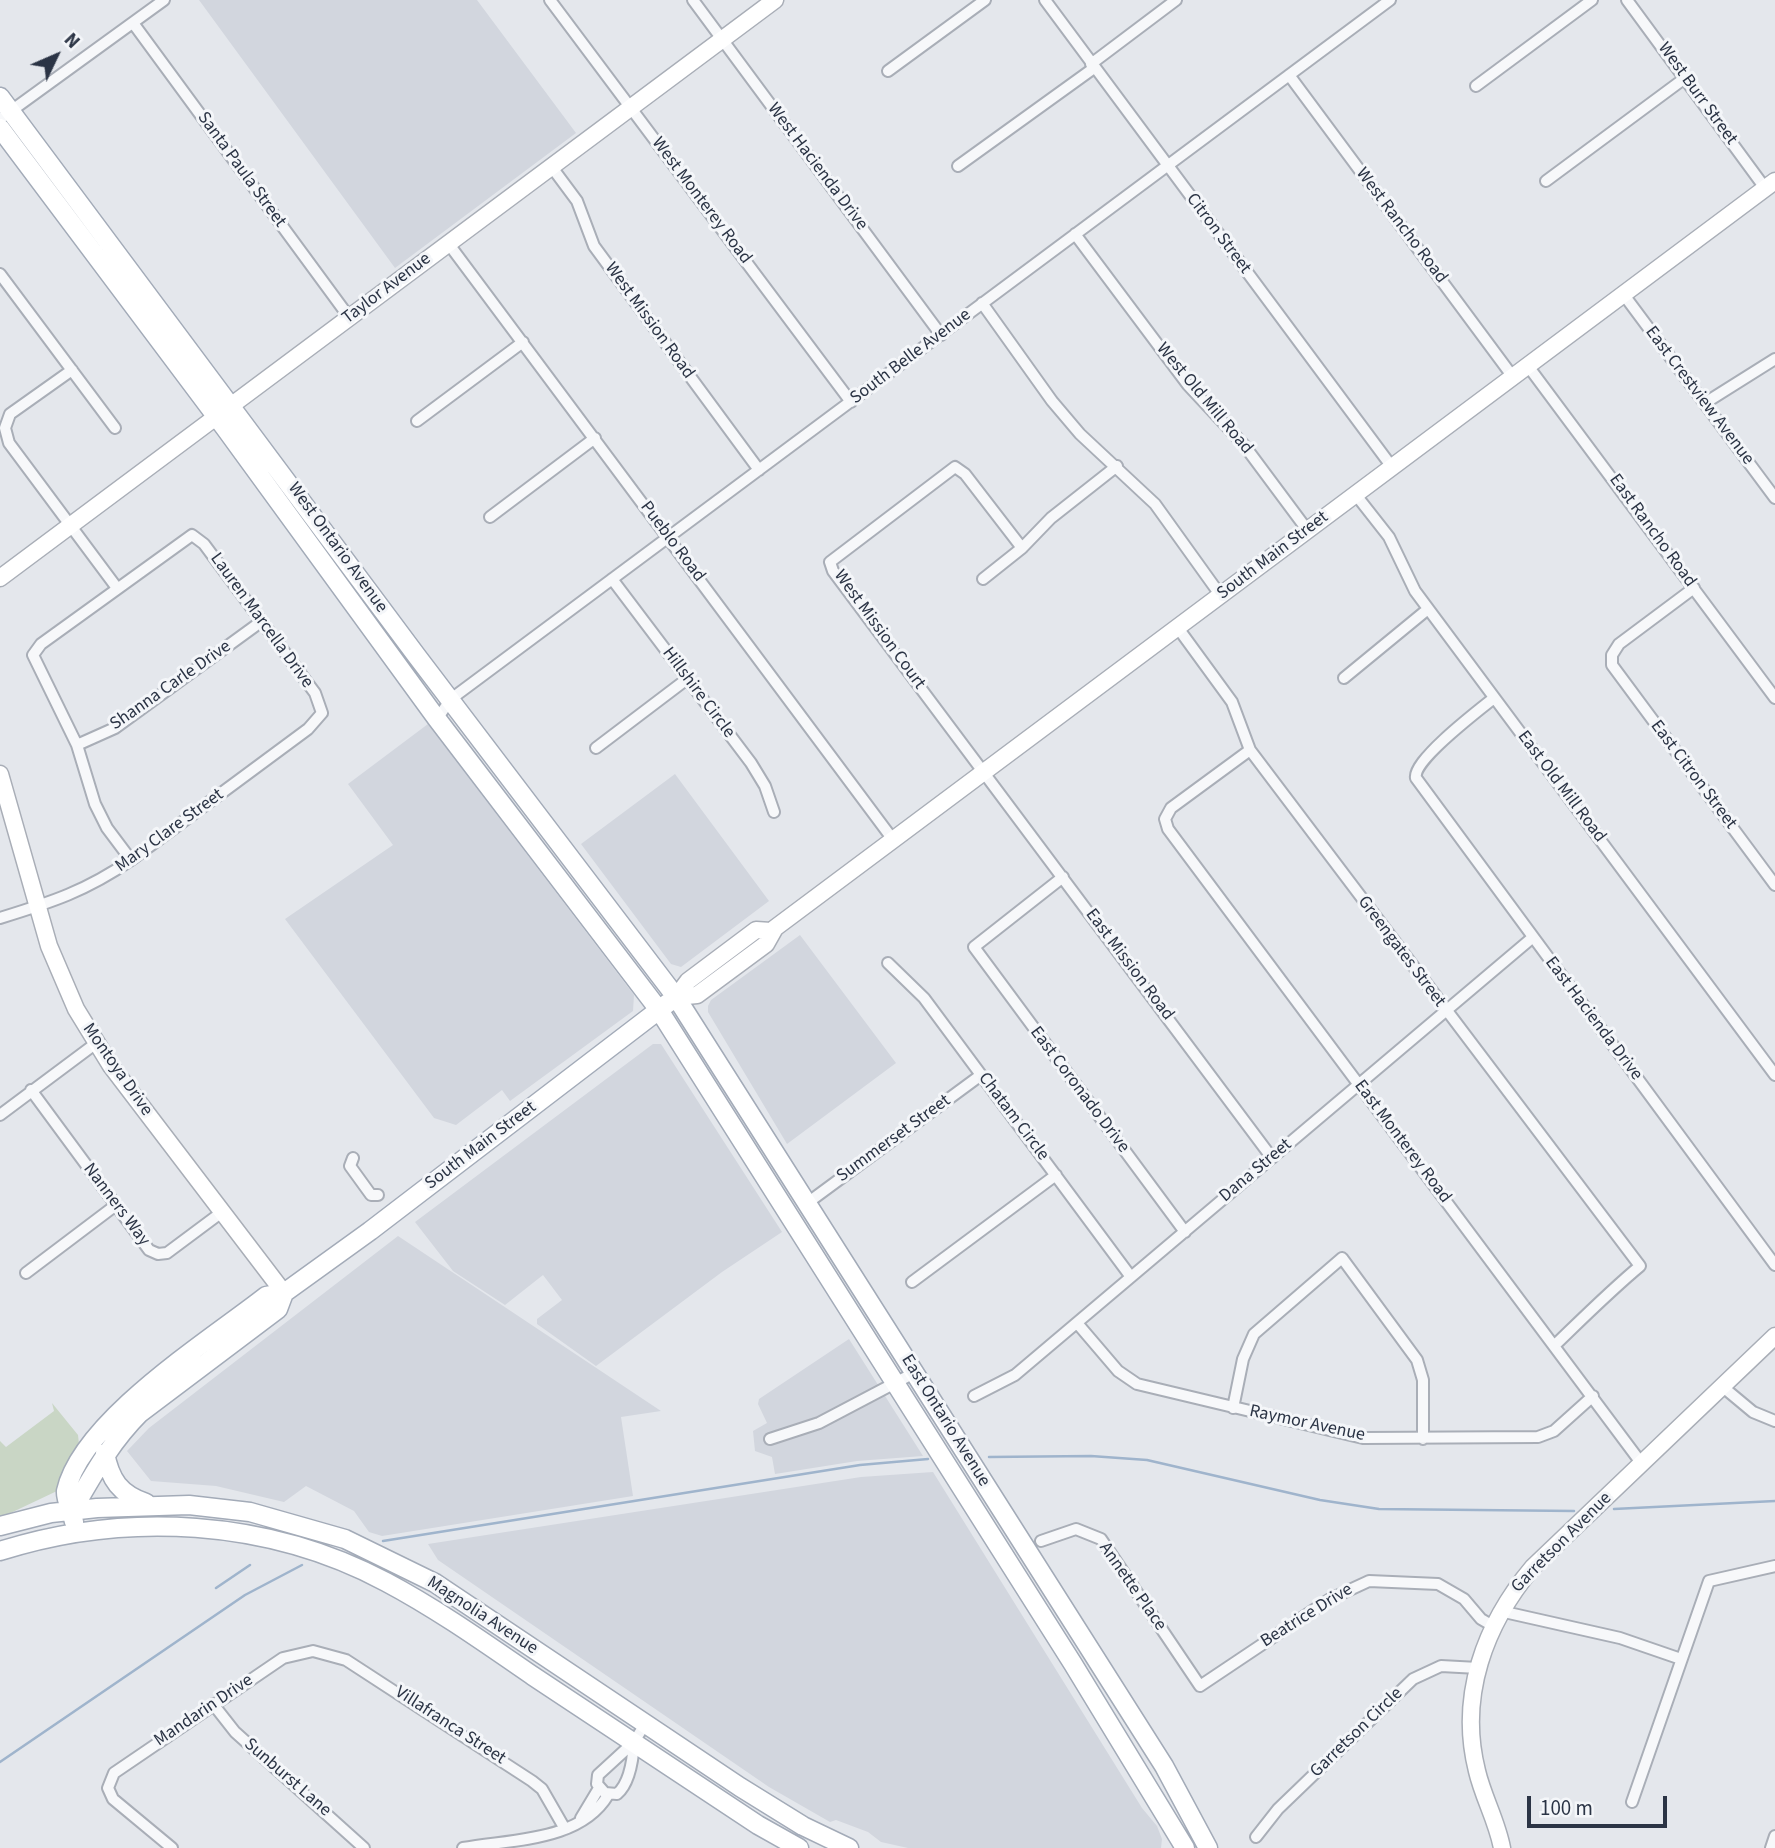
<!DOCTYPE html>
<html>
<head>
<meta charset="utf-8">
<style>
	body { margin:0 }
	#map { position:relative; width:1775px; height:1848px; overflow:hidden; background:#e4e7ec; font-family:"Source Sans 3",sans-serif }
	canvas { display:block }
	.north { position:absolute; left:21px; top:21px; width:70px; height:70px; -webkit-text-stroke:5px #f4f6f9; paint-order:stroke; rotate:46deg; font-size:19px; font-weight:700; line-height:28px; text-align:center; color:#2b3445 }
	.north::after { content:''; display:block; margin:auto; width:24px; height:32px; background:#2b3445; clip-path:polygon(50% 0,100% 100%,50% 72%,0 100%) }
	.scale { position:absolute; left:1527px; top:1796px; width:140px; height:32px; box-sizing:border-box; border:4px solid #2b3445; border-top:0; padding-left:9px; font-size:21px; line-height:24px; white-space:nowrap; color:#2b3445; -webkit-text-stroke:5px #f4f6f9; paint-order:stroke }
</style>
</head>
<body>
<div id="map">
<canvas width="1775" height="1848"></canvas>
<div class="north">N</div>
<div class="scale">100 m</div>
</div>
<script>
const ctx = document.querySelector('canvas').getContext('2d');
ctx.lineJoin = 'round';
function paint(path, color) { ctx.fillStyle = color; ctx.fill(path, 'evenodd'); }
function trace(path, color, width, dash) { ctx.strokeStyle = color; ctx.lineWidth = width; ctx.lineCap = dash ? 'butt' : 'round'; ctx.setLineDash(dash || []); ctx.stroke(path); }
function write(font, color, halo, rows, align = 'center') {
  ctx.font = font + ' "Source Sans 3",sans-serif'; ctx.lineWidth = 6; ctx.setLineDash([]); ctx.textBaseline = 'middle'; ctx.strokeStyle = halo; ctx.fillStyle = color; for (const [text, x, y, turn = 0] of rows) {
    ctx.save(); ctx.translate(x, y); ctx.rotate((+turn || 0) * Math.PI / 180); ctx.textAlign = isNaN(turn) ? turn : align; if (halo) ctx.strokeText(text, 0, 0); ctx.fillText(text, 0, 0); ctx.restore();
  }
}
paint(new Path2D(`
	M199,0H477L576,133L395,268Z
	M428,724L634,995L633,1011L510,1101L502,1090L456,1125L434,1118L285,919L393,845L348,784Z
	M675,774L769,901L681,967L671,964L581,844Z
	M800,935L896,1063L787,1144L708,1012V1006L711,1000Z
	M653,1044H661L782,1232L722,1272L596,1366L537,1324V1319L562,1300L543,1275L505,1305L453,1271L415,1222Z
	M398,1236L661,1411L621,1417L633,1496L382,1536L369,1532L354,1511L306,1486L284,1502L216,1486L151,1481L127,1451L149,1428Z
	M849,1339L923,1456L857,1461L775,1474L772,1457L755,1451L753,1431L767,1423L758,1404L759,1399Z
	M933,1472L1142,1808L1157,1826L1162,1839L1161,1848H908L881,1842L868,1832L836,1820L830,1822L769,1787L438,1560L428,1544L861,1477Z`), '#d2d6de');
paint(new Path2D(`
	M52,1403L78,1435L79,1444L57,1491L0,1518V1441L6,1447L54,1411Z`), '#c9d6c5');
trace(new Path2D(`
	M989,1457L1091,1456L1147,1460L1320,1500L1379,1509L1574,1511
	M1614,1509L1775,1501
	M383,1541L860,1465L928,1459
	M216,1588L250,1565
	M0,1762L245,1595L302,1565`), '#9fb4cc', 2.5);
const street = new Path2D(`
	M550,0L851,402
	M693,0L941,335
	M1045,0L1392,467
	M1627,0L1765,188
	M133,23L349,317
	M1091,64L1176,0
	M888,71L985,0
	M1289,75L1513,377
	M1476,86L1592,0
	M0,119L164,0
	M551,166L577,201L594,246L759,470
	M958,166L1094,68
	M1546,181L1685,78
	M1075,234L1188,385L1244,445L1308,531
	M448,243L894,841
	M0,274L115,428
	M1624,295L1775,498
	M982,303L1052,401L1080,434L1155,504L1221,596
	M1528,366L1775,698
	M72,370L10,414L5,428L9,443L117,588
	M1705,403L1775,359
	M417,421L523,342
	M1356,495L1389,537L1415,591L1775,1075
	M490,517L595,438
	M1022,548L965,474L955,467L830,562L833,571L1272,1158
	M612,579L751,763L765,786L774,812
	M983,579L1022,548L1051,518L1117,466
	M1694,588L1619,644L1612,655V665L1775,885
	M1178,628L1232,702L1250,750C1379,923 1511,1093 1640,1266C1610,1291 1583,1318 1555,1345
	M1344,678L1428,609
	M1494,698C1479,710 1412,761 1416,778L1775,1265
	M437,719L451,699L1390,0
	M77,745L115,728L262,621
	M596,748L687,679
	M1250,750L1171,808L1165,819L1168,829L1642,1464
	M1063,877L974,947L1185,1232
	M0,918C52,902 86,891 131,860L308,729L322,713L315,693L204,544L192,535L41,644L33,655L77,745L95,804L107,828L131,860
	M888,963L924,998L1131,1277
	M31,1090L149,1250L158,1254L167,1253L222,1212
	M0,1115L95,1044
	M353,1158L350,1166L371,1195H378
	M806,1204L981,1075
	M26,1273L116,1205
	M912,1282L1056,1175
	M1077,1323L1118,1371L1137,1384L1363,1438L1538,1437L1554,1431L1593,1396
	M1723,1387L1753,1412L1775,1421
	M974,1396L1015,1375L1532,938
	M1233,1408L1243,1359L1254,1334L1342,1258L1417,1360L1423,1380V1439
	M770,1439L819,1423L914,1373
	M1041,1541L1076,1529L1101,1539L1200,1686L1330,1599L1369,1581L1438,1584L1464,1599L1481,1619L1493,1626
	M1500,1611L1620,1638L1681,1659
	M213,1704L235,1732L364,1848
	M634,1742C633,1759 630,1783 617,1794L605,1793L597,1784L598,1775L634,1742L645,1724
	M1632,1802L1709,1581L1775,1566
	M581,1818L599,1788
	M1256,1837L1278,1809L1413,1679L1441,1666L1478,1668
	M172,1848L113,1799L108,1788L114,1773L283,1658L313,1651L346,1660L532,1781L542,1789L565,1829
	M463,1848C511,1839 580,1842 608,1795
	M1771,1848L1775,1836`);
const secondary = new Path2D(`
	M0,578L775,0
	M0,774L49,946L76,1009L111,1066L284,1293
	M676,997L697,995L766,944L775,928L1775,181
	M676,997L688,981L756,930L771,931
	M1502,1848C1497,1821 1483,1797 1477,1771C1458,1696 1485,1624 1533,1567L1775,1336`);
const primary = new Path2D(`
	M0,97L416,655L676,997L1164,1766L1208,1848
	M0,128L225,428L437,719L659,1010L1073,1664L1185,1848
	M105,1453C110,1480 120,1494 146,1503
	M72,1511C93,1475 110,1443 140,1413L278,1309L284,1293
	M74,1522C72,1512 65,1499 66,1491C82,1420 210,1340 266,1296L284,1293L370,1231L668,1003
	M0,1526L51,1513L97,1508L189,1505L250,1512L345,1539L435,1583L740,1787L803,1826L849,1848
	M0,1551C126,1511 268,1519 386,1582C437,1609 485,1643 533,1676C608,1725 683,1775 758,1825L799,1848`);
trace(street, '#a9aeb7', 14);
trace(secondary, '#a9aeb7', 19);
trace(primary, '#a3abb8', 21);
trace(street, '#f7f8fa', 10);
trace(secondary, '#fff', 16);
trace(primary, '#fff', 18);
write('18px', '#2b3445', '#f4f6f9', [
	["West Burr Street",1697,94,54],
	["West Hacienda Drive",817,167,53],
	["Santa Paula Street",241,170,54],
	["West Monterey Road",701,201,53],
	["West Rancho Road",1401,226,53],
	["Citron Street",1218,234,53],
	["Taylor Avenue",387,289,-37],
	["West Mission Road",649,321,54],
	["South Belle Avenue",911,357,-37],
	["East Crestview Avenue",1699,396,53],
	["West Old Mill Road",1204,399,50],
	["East Rancho Road",1652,531,54],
	["Pueblo Road",672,542,53],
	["West Ontario Avenue",337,548,54],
	["South Main Street",1273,556,-37],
	["Lauren Marcella Drive",261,621,54],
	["West Mission Court",879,630,54],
	["Shanna Carle Drive",171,686,-35],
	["Hillshire Circle",698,693,53],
	["East Citron Street",1693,775,53],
	["East Old Mill Road",1561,787,53],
	["Mary Clare Street",170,831,-36],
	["Greengates Street",1401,952,53],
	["East Mission Road",1129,965,53],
	["East Hacienda Drive",1593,1019,53],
	["Montoya Drive",117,1070,55],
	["East Coronado Drive",1079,1090,53],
	["Chatam Circle",1013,1117,53],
	["Summerset Street",894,1139,-36],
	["East Monterey Road",1402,1142,53],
	["South Main Street",481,1146,-37],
	["Dana Street",1256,1171,-40],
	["Nanners Way",116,1205,53],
	["East Ontario Avenue",945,1421,58],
	["Raymor Avenue",1307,1424,12],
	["Garretson Avenue",1562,1543,-45],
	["Annette Place",1132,1587,55],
	["Magnolia Avenue",482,1616,33],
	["Beatrice Drive",1307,1616,-32],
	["Mandarin Drive",204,1711,-34],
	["Villafranca Street",450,1726,33],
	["Garretson Circle",1357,1733,-44],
	["Sunburst Lane",287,1778,41]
]);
</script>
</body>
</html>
